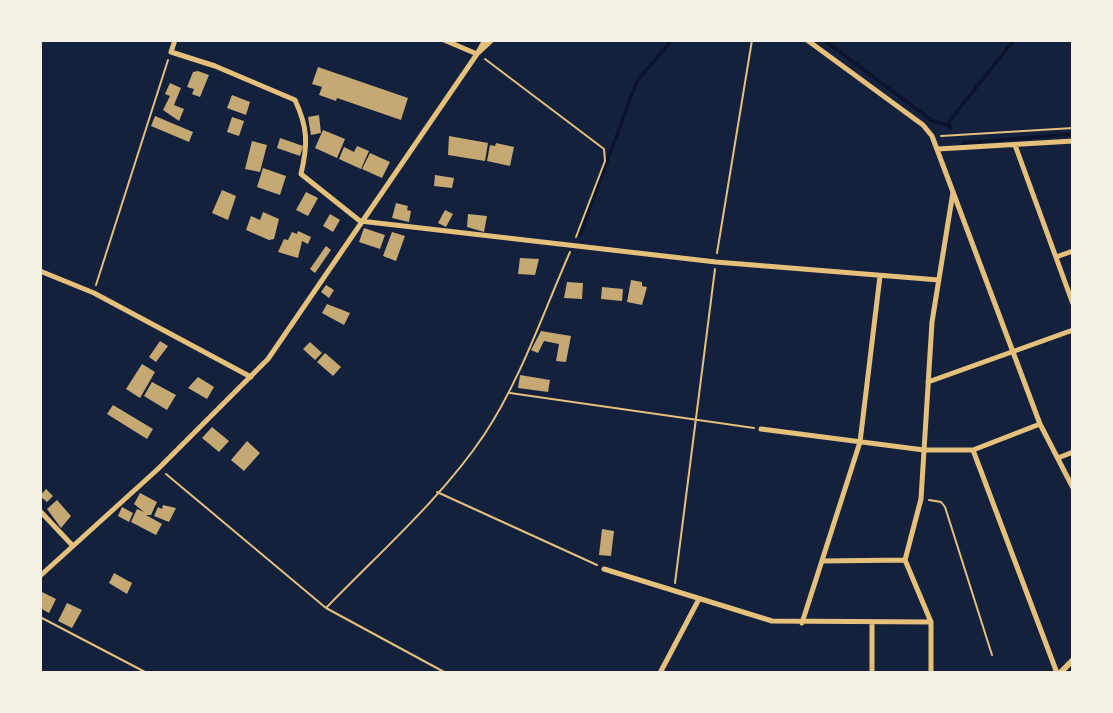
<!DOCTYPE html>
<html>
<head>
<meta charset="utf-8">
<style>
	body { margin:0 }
	#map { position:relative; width:1113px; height:713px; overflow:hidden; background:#14213d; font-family:"Golos Text",sans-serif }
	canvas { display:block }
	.frame { position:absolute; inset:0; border:42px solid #f6f1e7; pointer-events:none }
</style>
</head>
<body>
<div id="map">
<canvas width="1113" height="713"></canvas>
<div class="frame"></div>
</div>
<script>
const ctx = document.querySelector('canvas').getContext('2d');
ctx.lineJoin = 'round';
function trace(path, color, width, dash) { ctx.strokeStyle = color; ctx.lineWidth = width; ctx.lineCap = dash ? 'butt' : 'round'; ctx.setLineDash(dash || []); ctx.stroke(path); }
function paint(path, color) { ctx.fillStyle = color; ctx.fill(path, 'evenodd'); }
trace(new Path2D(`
	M824,40L931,120L949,126
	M951,128L948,123L1014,40
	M963,143L1073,134
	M580,234L637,81L672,40`), '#0b132b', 3.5);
paint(new Path2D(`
	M318,67L408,98L401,120L337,98L336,101L319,95L322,87L312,84Z
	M198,71L209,75L200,97L192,94L194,89L187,87L193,72Z
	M170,83L181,88L174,105L184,109L179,121L163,110L170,96L165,94Z
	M232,95L250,102L246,115L227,108Z
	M319,115L321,133L311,135L308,117Z
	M155,116L193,132L189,142L151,126Z
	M232,117L244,121L239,136L227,132Z
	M323,130L345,139L337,158L315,148Z
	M449,136L488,143L485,161L448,155Z
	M280,138L303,146L300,156L277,148Z
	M252,141L267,145L260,172L245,169Z
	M496,143L514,147L510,166L487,161L490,145L495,146Z
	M357,146L369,151L361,169L339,159L344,147L354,152Z
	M370,153L390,162L382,178L362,169Z
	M263,168L286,176L280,195L257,187Z
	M435,175L454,178L452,188L434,186Z
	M222,190L236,196L228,220L212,213Z
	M306,192L318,198L308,216L296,210Z
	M396,203L408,206L407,210L411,211L409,222L392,218Z
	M445,210L453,214L446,227L438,223Z
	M263,212L279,219L274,239L269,240L246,230L251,216L260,220Z
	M330,214L340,220L333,232L323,226Z
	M468,214L487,216L484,232L467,227Z
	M364,228L385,235L380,249L359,242Z
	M298,231L311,237L308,244L302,241L298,258L278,252L284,239L288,240L292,232L297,234Z
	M392,232L405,236L396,261L383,256Z
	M326,246L331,250L315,273L310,269Z
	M520,258L539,259L535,275L518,274Z
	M631,280L642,282V286L647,287L642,305L627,302Z
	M567,282L583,283L582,299L564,298Z
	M326,285L334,290L329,298L321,292Z
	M602,287L623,289L622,301L601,299Z
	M327,304L350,313L344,325L322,313Z
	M541,331L571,336L566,362L556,361L559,344L544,341L538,353L531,350Z
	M160,341L168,346L156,362L149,357Z
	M310,342L322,353L315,360L303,349Z
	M325,353L341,367L333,376L317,362Z
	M142,364L155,372L140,398L126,389Z
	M520,375L550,380L548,392L518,388Z
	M198,377L214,387L207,399L188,388Z
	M152,382L176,395L167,410L144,396Z
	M113,405L153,429L147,439L107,414Z
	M212,427L229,441L219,452L202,438Z
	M247,441L260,453L244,471L231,460Z
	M46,489L53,496L47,502L40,496Z
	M140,493L157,502L151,515H146L162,524L156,535L131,522L137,509L144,512L134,504Z
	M57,500L71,516L61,528L47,509Z
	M163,505L176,508L169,522L154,516L158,507L162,509Z
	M122,507L133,513L129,522L118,516Z
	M602,529L614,531L611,556L599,555Z
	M114,573L132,583L127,594L109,583Z
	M40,591L56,599L49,613L40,608Z
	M67,603L82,610L72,628L58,621Z`), '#c6a872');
trace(new Path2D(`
	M485,59L604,149L605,161L576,237
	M941,136L1073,128
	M717,253L752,40
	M96,285L168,60
	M510,393L754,428
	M166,474L326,608L446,673
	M437,492L597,565
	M929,500L941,502L945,507L992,655
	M675,583L715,269
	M326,608C379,553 441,499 484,435C521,379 543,313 570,252
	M40,617L147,673`), '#e5c07b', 2);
trace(new Path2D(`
	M175,40L171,52L215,66L295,100C308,128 308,144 301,174L360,221L716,262L939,280
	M444,40L477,54L485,40
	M807,40L923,125L932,136L1040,424L1073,488
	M1015,145L1073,304
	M938,149L1073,141
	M1056,257L1073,251
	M40,271L94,293L251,377
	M928,382L1073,330
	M761,429L924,450H973L1040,424
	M973,450L1057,673
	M1058,458L1073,452
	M40,511L72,545
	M822,561L905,560
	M604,569L772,621L931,622
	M40,576L159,468L268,359L477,54L492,40
	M802,623L860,442L880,276
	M660,673L699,599
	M872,673V622
	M931,673V622L905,560L921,499L932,322L953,192`), '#e5c07b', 5);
trace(new Path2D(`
	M1060,673L1073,660`), '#e5c07b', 6);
</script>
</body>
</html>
